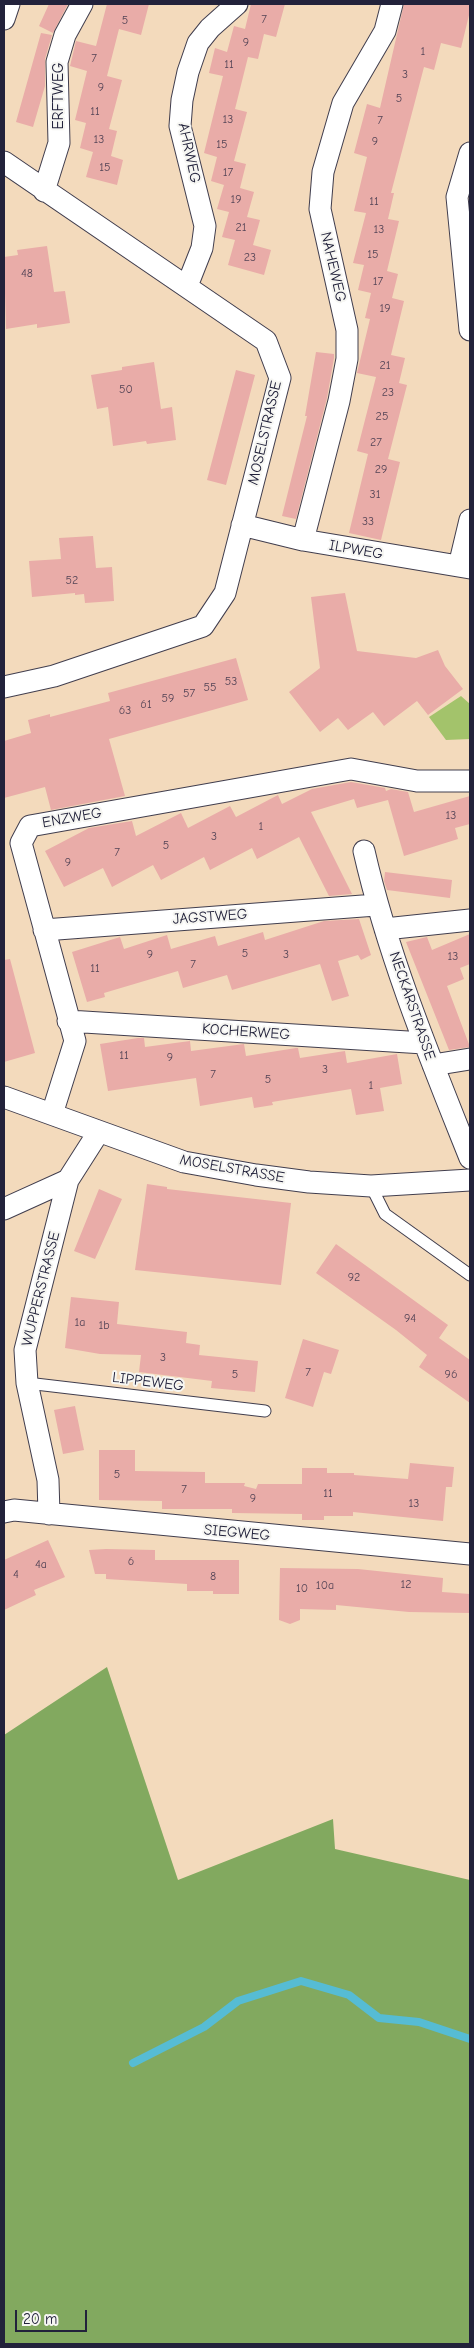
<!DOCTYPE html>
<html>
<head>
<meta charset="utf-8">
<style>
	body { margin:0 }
	#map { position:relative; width:474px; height:2348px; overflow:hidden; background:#f3dabc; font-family:"Comic Neue",sans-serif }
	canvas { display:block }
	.frame { position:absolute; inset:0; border:5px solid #22223b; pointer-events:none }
	.scale { position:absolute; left:15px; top:2310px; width:72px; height:22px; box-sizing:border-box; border:2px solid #22223b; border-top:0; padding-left:6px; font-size:15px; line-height:18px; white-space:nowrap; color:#22223b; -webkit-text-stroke:4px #f6f6f2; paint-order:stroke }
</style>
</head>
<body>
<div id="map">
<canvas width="474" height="2348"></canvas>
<div class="frame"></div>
<div class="scale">20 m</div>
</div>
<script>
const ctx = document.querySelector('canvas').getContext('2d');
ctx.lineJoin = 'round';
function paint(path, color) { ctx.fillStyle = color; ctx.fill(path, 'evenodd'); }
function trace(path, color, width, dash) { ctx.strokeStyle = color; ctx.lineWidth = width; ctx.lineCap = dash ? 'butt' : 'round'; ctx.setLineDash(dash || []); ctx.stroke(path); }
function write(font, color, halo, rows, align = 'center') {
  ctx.font = font + ' "Comic Neue",sans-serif'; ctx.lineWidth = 4; ctx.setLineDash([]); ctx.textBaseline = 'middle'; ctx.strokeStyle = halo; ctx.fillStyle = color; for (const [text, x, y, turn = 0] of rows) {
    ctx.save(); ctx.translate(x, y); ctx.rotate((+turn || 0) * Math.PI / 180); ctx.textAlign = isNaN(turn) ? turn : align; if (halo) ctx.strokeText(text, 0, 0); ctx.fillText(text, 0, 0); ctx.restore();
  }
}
paint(new Path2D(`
	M461,696L470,704V739L446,740L429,717Z`), '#a3c36b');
paint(new Path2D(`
	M107,1667L178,1880L333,1819L335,1849L470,1880V2344H4V1735Z`), '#82a95f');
trace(new Path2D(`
	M133,2063L204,2027L238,2001L301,1981L349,1995L379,2018L419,2022L470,2039`), '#56bcd4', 8);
paint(new Path2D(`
	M49,4H68L53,33L39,26Z
	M107,4H149L141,35L119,29L107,76L122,80L109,129L117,131L111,156L123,160L117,185L86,177L93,152L80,148L86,123L75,120L87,71L70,66L76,41L96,46Z
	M251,4H285L276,37L264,34L258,59L248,57L235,109L247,112L234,161L246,164L240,188L254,192L247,217L260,220L253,245L271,250L264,275L228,265L235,240L222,237L229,212L217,209L224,185L211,181L217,157L204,153L223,76L209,73L215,48L227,52L234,26L245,29Z
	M404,4H470V11L461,48L441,43L434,70L424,67L391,193H394L388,219L399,221L387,271L398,274L392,298L404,301L391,355L405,358L399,383L407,385L388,459L400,462L381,540L349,533L368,454L357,451L376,377L357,373L370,319L365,318L371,293L358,290L364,265L353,263L366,213L354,211L367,157L354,153L367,104L380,108Z
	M41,33L52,35L45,59V86L33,127L16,122Z
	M47,246L54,292L65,291L70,323L37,328V324L6,329L4,257L18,255L17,250Z
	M316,352L334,354V358L327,398L296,519L282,516L307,416H305Z
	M154,362L161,409L172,407L176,440L147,444L146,441L113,446L108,407L97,409L91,375L122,370V367Z
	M236,370L255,375L226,485L207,480Z
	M93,536L96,568L112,567L114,601L85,603L84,594L75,595V593L32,597L29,561L61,559L59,538Z
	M345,593L357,651L416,658L438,650L445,666L463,689L428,715L417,701L384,726L373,712L348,730L338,718L320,732L289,692L320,668L311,597Z
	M236,658L248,700L109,739L125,796L51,810L45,787L4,798V741L31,733L28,720L50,714V717L110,701L108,693Z
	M351,782L385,788L386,791L391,789L408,792L414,812L470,796V824L455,828L458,839L404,856L388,800L357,808L354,799L311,812L352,894L329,896L299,837L257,859L252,848L210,870L204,857L161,880L153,865L112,887L103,868L64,887L45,851L89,828L132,821L136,836L181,813L188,828L230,806L236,817L278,795L282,804L312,789Z
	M385,872L452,880L450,898L387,890L384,881Z
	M359,919L371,955L361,960L358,955L338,961L349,996L332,1001L320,964L232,990L227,975L183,988L178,971L104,993L105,997L87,1002L72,952L120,937L124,949L167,935L171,949L215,936L218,946L263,932L265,940L324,921Z
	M470,934V964L460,968L464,979L447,986L470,1047L449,1050L406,942L427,937L432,950Z
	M10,959L35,1053L4,1062V960Z
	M138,1038H144L145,1047L190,1041L191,1051L244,1044L246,1056L296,1048H298L300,1058L345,1051L347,1063L397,1054L402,1084L380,1088L384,1111L356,1115L351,1089L272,1102L273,1105L254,1108L252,1097L200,1106L196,1078L108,1091L100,1044Z
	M147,1184L167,1187V1189L291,1203L281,1285L135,1270Z
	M99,1189L122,1199L95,1259L74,1251Z
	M336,1244L448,1325L439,1338L470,1360V1403L419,1367L427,1355L396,1330L316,1273Z
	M71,1297L119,1302L117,1324L187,1332L186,1343L200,1345L199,1355L258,1361L255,1392L211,1388L212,1381L139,1372L141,1355L100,1354L65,1348Z
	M303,1339L339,1350L331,1374L324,1372L313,1407L285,1398Z
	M75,1406L84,1450L63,1454L54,1410Z
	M99,1450H135V1471L205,1472V1483H245L244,1486L256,1489L258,1484H302V1468H327V1473H354V1475L408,1479L410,1463L454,1467L452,1487H446L443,1521L353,1512V1516H324V1520H302V1514L232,1513V1509H162V1501L99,1500Z
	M48,1540L65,1577L34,1590L36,1595L4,1610V1560Z
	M106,1549L155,1550V1560H239V1594H213V1591H187V1584L106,1579V1574H95L89,1550Z
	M280,1568L358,1569L443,1578L442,1592L470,1594V1613L409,1612L336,1605V1610L300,1609V1620L290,1624L279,1620Z`), '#e9aca8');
const service = new Path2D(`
	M371,1186L385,1214L470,1275
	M27,1383L265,1411`);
const minor = new Path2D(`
	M4,19L9,4
	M470,153L457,197L470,330
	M4,162L266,341L280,378L225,593L203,626L54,676L4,687
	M44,191L59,143L57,62L65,35L82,4
	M187,286L202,248L205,226L180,126L182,100L188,72L198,43L210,28L237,4
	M242,525L303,540L470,568
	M303,540L339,401L347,359V330L320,209L323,172L343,103L385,31L392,4
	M459,566L470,520
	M364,851C388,956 430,1058 470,1158
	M385,929L470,920
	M44,930L376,905
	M68,1021L424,1043
	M433,1065L470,1059
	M4,1097L184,1162L256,1175L309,1182L371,1186L470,1180
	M52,1114L75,1041L21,843L30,826L351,769L417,781H470
	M4,1209L68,1180
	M4,1512L14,1510L470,1554
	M49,1514L48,1480L27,1383L25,1350L68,1180L98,1133`);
trace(service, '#413e4e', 13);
trace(minor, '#413e4e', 23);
trace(service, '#fff', 11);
trace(minor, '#fff', 21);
write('12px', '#544456', null, [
	["7",264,20],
	["5",125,21],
	["9",246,43],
	["1",423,52],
	["7",94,59],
	["11",229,65],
	["3",405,75],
	["9",101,88],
	["5",399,99],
	["11",95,112],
	["13",228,120],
	["7",380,121],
	["13",99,140],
	["9",375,142],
	["15",222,145],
	["15",105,168],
	["17",228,173],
	["19",236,200],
	["11",374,202],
	["21",241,228],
	["13",379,230],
	["15",373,255],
	["23",250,258],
	["48",27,274],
	["17",378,282],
	["19",385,309],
	["21",385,366],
	["50",126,390],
	["23",388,393],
	["25",382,417],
	["27",376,443],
	["29",381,470],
	["31",375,495],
	["33",368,522],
	["52",72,581],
	["53",231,682],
	["55",210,688],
	["57",189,694],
	["59",168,699],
	["61",146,705],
	["63",125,711],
	["13",451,816],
	["1",261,827],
	["3",214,837],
	["5",166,846],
	["7",117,853],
	["9",68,863],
	["5",245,954],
	["9",150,955],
	["3",286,955],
	["13",453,957],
	["7",193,965],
	["11",95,969],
	["11",124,1056],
	["9",170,1058],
	["3",325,1070],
	["7",213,1075],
	["5",268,1080],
	["1",371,1086],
	["92",354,1278],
	["94",410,1319],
	["1a",80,1323],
	["1b",104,1326],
	["3",163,1358],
	["7",308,1373],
	["5",235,1375],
	["96",451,1375],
	["5",117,1475],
	["7",184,1490],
	["11",328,1494],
	["9",253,1499],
	["13",414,1504],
	["6",131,1562],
	["4a",41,1565],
	["4",16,1575],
	["8",213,1577],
	["12",406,1585],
	["10a",325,1586],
	["10",302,1589]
]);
write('15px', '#22223b', '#f6f6f2', [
	["ERFTWEG",59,96,-90],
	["AHRWEG",189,153,78],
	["NAHEWEG",333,267,77],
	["MOSELSTRASSE",265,433,-77],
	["ILPWEG",356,550,10],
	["ENZWEG",72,818,-10],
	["JAGSTWEG",210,917,-4],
	["NECKARSTRASSE",412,1006,71],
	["KOCHERWEG",246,1032,4],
	["MOSELSTRASSE",232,1169,10],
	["WUPPERSTRASSE",41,1289,-76],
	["LIPPEWEG",148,1382,7],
	["SIEGWEG",237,1533,5]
]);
</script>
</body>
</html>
